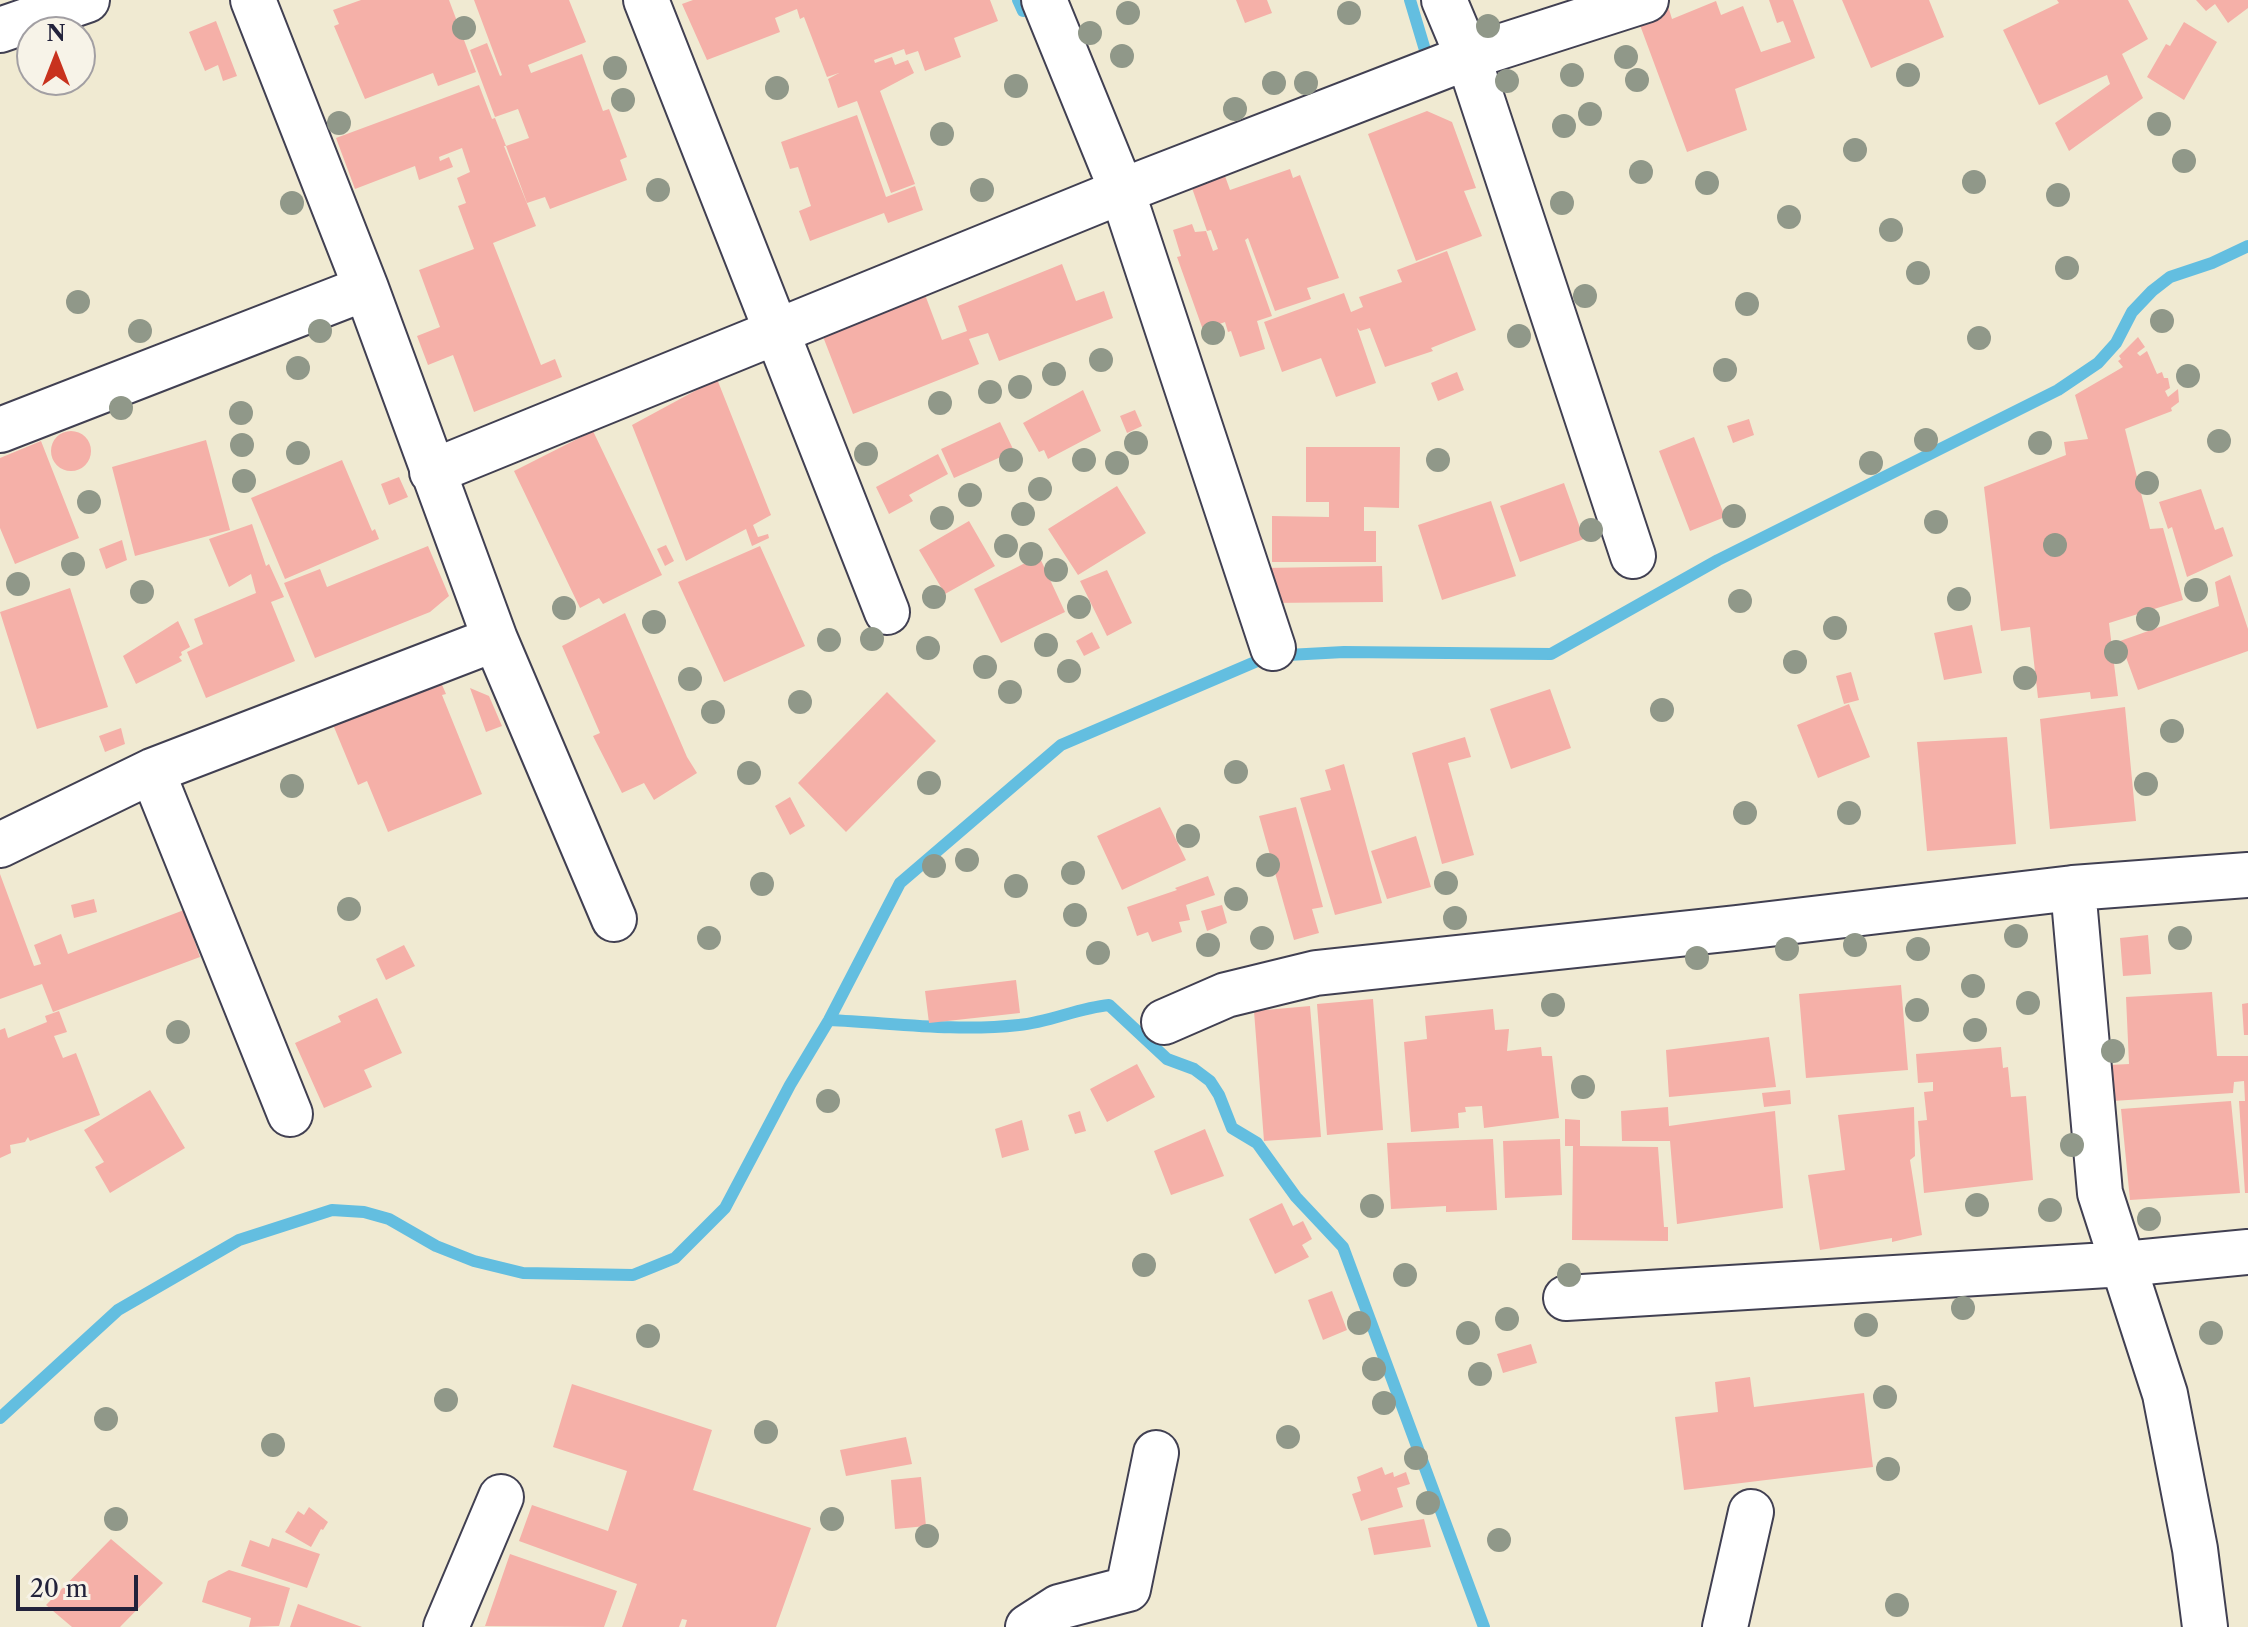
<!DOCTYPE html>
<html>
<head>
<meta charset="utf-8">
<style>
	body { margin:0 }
	#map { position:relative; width:2248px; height:1627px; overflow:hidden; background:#f0ead2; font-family:"Libre Caslon Text",serif }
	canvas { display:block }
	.north { position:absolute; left:16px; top:16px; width:80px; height:80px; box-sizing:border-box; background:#f7f3e8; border:2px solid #a29fa3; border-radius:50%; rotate:0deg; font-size:22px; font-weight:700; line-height:32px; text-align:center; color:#22223b }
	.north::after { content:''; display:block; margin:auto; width:28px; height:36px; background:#c8321e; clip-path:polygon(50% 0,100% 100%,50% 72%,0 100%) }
	.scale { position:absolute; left:16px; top:1575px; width:122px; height:36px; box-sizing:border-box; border:4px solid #22223b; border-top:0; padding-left:10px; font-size:24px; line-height:28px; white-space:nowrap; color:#22223b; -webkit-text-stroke:6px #f7f3e8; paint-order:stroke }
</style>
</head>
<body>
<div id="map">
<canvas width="2248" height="1627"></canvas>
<div class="north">N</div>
<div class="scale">20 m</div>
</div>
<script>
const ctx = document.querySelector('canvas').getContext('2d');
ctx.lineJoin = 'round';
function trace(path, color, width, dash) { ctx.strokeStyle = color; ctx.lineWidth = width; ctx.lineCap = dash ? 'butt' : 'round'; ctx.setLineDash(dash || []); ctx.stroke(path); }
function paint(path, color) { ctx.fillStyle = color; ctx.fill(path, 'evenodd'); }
trace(new Path2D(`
	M1018,0L1023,11
	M1410,0L1425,50
	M829,1020C894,1023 955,1032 1019,1025C1050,1022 1078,1008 1109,1005L1167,1059L1194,1069L1210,1081L1219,1095L1232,1128L1257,1143L1296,1197L1343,1247L1484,1627
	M0,1418L118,1310L239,1240L332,1210L364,1212L389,1219L436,1246L474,1261L523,1273L633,1275L675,1258L725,1208L790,1085L829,1020L900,883L1061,745L1269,656L1344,652L1551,654L1718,560L2058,390L2098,363L2116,343L2132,312L2152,291L2170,277L2212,263L2248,246`), '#63bee0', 12);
paint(new Path2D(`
	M361,0H449L476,72L438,86L433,73L365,99L334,26L339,24L333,10Z
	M474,0H569L586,42L528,65L531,73L582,54L603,111L609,109L627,157L620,160L627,180L550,209L545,197L527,203L506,146L529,138L518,109L495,117L470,50L487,43L500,76L502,75Z
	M693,0H990L998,21L954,38L961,57L925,71L918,51L906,55L904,49L874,60L875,63L892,57L895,65L908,60L914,73L880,91L915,184L891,193L857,101L838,108L828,79L839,73L827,77L804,17L800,19L797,9L775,18L780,32L707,60L682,4Z
	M1236,0H1267L1272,13L1245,23Z
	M1769,0H1793L1815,58L1735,89L1747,130L1687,152L1637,17L1668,6L1672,19L1716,1L1721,15L1743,6L1761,52L1791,42L1783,21L1777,23Z
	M1842,0H1929L1944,37L1871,68Z
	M2057,0H2128L2148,39L2122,54L2143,98L2069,151L2055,123L2110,84L2107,75L2039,105L2003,30L2059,3Z
	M2196,0H2248V8L2228,23L2215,4L2206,11Z
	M216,21L237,76L223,81L218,65L205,71L189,32Z
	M2184,22L2217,42L2184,100L2147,77L2166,44L2170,46Z
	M479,85L492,119L495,118L506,146H504L536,226L493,243L541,365L555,359L562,377L474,412L453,355L428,365L417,336L440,327L419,270L474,249L458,206L466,203L457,178L470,172L462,148L439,157L440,161L449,157L453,167L419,180L415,166L355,189L336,138Z
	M1427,111L1452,122L1476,188L1464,191L1482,236L1416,261L1368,134Z
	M857,115L886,197L915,186L923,210L888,223L884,213L810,241L799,211L811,206L798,167L790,169L781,142Z
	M1290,169L1293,178L1300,175L1339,278L1307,288L1311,299L1275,311L1248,238L1245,240L1272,316L1257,321L1265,349L1240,357L1231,331L1228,332L1225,322L1203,330L1177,257L1181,256L1173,230L1192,224L1195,232L1206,231L1213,251L1218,249L1211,230L1207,231L1192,188L1225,176L1230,190Z
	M1447,251L1476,330L1431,348L1433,351L1385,367L1370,328L1360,331L1357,328L1376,383L1336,397L1321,358L1282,372L1264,322L1344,293L1351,312L1363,307L1359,297L1402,282L1397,270Z
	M1062,264L1076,301L1104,291L1113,318L999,361L988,333L969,339L979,364L853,414L822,334L921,284L942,340L967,331L958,306Z
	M2138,337L2145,347L2137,353L2140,356L2147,351L2157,374L2162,372L2164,378H2168L2170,388L2165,391L2168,397L2178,389L2179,402L2171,408L2172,411L2125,429L2150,529L2163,528L2183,600L2109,623L2118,696L2091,699L2090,692L2038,698L2030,627L2001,631L1984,487L2066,455L2064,442L2088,439L2075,395L2123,367L2118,361L2121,359L2119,356Z
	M1457,372L1464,390L1438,401L1431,383Z
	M717,379L771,515L753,525L758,537L768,534L769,538L752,546L746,529L686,561L632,425Z
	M1083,390L1101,431L1048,459L1044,450L1039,452L1023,423Z
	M1135,410L1142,426L1127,433L1120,416Z
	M1749,419L1754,435L1733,443L1727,426Z
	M1000,422L1014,451L954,478L941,449Z
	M593,431L662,575L603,604L599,598L580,608L514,471Z
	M51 451a20 20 0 1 1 40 0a20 20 0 1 1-40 0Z
	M1694,437L1725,517L1690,531L1659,451Z
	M206,440L230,530L135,556L112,467Z
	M41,441L79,538L15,564L0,528V458Z
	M1306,447H1400L1399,508L1364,507V531H1376V562H1272V516L1329,517V502H1306Z
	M938,454L948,474L909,495L913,501L889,514L876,487Z
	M342,460L372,531L375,529L379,539L285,579L251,498Z
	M399,477L408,497L389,505L381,484Z
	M1564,483L1584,539L1520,562L1500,506Z
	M1117,486L1146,533L1078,575L1048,529Z
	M2201,489L2215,530L2223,527L2233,556L2187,577L2172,527L2168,529L2159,502Z
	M1491,501L1516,576L1442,600L1418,525Z
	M969,521L995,566L945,594L919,550Z
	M252,524L266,566L269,564L284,597L271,602L295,661L206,698L187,652L203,644L194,619L256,593L251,574L229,587L209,539Z
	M122,540L127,560L106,569L99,549Z
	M666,545L674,561L665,566L657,549Z
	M428,546L449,596L430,612L315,658L284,583L320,569L327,587Z
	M760,546L805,646L724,682L678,582Z
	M1039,556L1065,612L1001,643L974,589Z
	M1382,566L1383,602L1265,603V568Z
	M1107,570L1132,623L1107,636L1080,581Z
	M2230,575L2248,629V651L2138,690L2120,641L2219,606L2215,582Z
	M70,588L108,707L37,729L0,612Z
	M625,613L687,757L697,773L654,800L644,783L622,793L593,736L600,733L562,646Z
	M178,621L190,647L181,652L182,655L179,657L182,661L136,684L123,656Z
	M1972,625L1982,673L1944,680L1934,633Z
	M1092,632L1100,648L1084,656L1076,641Z
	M436,671L446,694L442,695L482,794L388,832L367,781L358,785L329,715Z
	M1851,672L1859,700L1844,704L1836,676Z
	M470,688L489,696L502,726L486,732Z
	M1550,689L1571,748L1511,769L1490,709Z
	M887,692L936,741L846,832L798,783Z
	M1849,704L1870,757L1818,778L1797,725Z
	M2125,707L2136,821L2050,829L2040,719Z
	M121,728L125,744L105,752L99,736Z
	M1465,737L1471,757L1448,763L1474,855L1442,864L1412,753Z
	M2007,737L2016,844L1927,851L1917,742Z
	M1344,764L1382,903L1335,915L1300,798L1331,790L1325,770Z
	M790,797L805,826L790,835L775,806Z
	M1160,807L1186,860L1122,890L1097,836Z
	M1296,807L1323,907L1312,909L1319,933L1294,940L1259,816Z
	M1416,836L1431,887L1387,899L1371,851Z
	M0,874L34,966L41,964L34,945L61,934L68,954L184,910L200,957L53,1012L42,984L0,999Z
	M1208,876L1215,895L1186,905L1190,920L1179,922L1182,932L1152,942L1148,932L1137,936L1127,907L1177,890L1175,888Z
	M94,899L97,912L74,918L71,905Z
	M1222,905L1227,923L1207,931L1201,911Z
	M2148,935L2151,974L2123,976L2120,938Z
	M404,945L415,966L386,980L376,959Z
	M1016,980L1020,1013L929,1023L925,991Z
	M1901,985L1908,1070L1806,1078L1799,994Z
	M2212,992L2217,1056H2248V1193H2245L2239,1101H2245L2244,1081L2234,1082L2233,1093L2113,1101L2110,1065L2129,1064L2126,997Z
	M377,998L402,1053L364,1070L372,1087L324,1108L295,1043L341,1022L338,1016Z
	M1373,999L1383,1130L1327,1135L1317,1004Z
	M2248,1003V1035H2244L2242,1004Z
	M1310,1006L1321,1137L1264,1141L1254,1011Z
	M1493,1009L1495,1030L1509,1029L1507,1051L1541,1047L1542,1056H1552L1559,1118L1484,1128L1482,1106L1465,1107L1466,1112L1458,1113L1459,1128L1411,1132L1404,1042L1427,1039L1425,1016Z
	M59,1011L67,1032L54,1036L63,1058L76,1053L100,1115L30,1141L28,1137L25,1142L10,1145L11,1153L0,1158V1030L5,1028L8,1038L47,1022L45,1016Z
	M1769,1037L1776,1087L1669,1097L1666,1050Z
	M2001,1047L2003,1068L2008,1067L2011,1097L2026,1096L2033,1180L1924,1193L1918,1121L1927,1120L1924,1092L1933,1091V1082L1918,1083L1916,1054Z
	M1137,1064L1155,1097L1107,1122L1090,1089Z
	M150,1090L185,1148L110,1193L95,1167L104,1162L84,1130Z
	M1790,1090L1791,1104L1764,1107L1762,1093Z
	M2231,1101L2240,1193L2130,1200L2121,1109Z
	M1668,1107L1669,1126L1775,1111L1783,1208L1677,1224L1670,1141H1622L1621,1111Z
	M1914,1107L1915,1156L1910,1160L1922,1235L1892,1242V1238L1820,1250L1808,1175L1845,1170L1838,1115Z
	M1080,1111L1086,1131L1075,1134L1068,1115Z
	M1565,1119L1580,1120V1146L1658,1147L1664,1227H1668V1241L1572,1240L1573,1146H1565Z
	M1022,1120L1029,1150L1002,1158L995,1129Z
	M1205,1129L1224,1176L1171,1195L1154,1151Z
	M1493,1139L1497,1210L1446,1212V1206L1391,1209L1387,1143Z
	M1560,1139L1562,1195L1505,1198L1503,1141Z
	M1282,1203L1293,1226L1303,1221L1312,1239L1302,1245L1309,1257L1275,1274L1249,1219Z
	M1332,1291L1347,1330L1323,1340L1308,1300Z
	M1531,1344L1537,1363L1503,1373L1497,1354Z
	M1750,1377L1754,1407L1864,1393L1873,1467L1684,1490L1675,1417L1718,1412L1715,1382Z
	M572,1384L712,1430L693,1490L811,1528L776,1627H685L687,1620L682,1619L679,1627H622L637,1584L519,1541L532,1505L608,1531L627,1471L553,1447Z
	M906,1437L912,1464L846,1476L840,1450Z
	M1382,1467L1385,1475L1393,1472L1394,1477L1406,1472L1410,1484L1397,1488L1403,1507L1361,1521L1352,1494L1361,1491L1357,1477Z
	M921,1477L926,1526L895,1529L891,1480Z
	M309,1507L328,1522L323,1530L321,1529L311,1547L285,1532L298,1511L304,1515Z
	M1424,1519L1431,1547L1374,1555L1368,1528Z
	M272,1538L320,1554L307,1588L241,1566L250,1540L269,1547Z
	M111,1539L163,1583L120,1627H72L46,1605Z
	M510,1554L617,1591L604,1627L485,1626Z
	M229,1570L290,1588L279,1626L249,1627L251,1618L202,1602L208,1581Z
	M298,1604L362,1627H290Z`), '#f5b0a8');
const minor = new Path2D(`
	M253,0L366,288L495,639L614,919
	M646,0L887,612
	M1044,0L1122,191L1273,648
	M1444,0L1468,57L1633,556
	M0,30L87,0
	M0,430L366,288
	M432,472L1122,191L1468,57L1646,0
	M152,771L290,1114
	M0,845L152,771L495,639
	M2073,888L2100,1193L2165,1394L2195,1549L2205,1627
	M1164,1022L1226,995L1316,973L1736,928L2073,888L2248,875
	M1566,1298L2124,1264L2248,1252
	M446,1627L501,1497
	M1028,1627L1059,1607L1128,1589L1156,1453
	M1725,1627L1751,1512`);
trace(minor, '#414052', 48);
trace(minor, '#fff', 44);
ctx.fillStyle = '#909889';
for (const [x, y] of [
	[1128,13],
	[1349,13],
	[1488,26],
	[464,28],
	[1090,33],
	[1122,56],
	[1626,57],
	[615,68],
	[1572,75],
	[1908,75],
	[1637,80],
	[1507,81],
	[1274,83],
	[1306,83],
	[1016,86],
	[777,88],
	[623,100],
	[1235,109],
	[1590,114],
	[339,123],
	[2159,124],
	[1564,126],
	[942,134],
	[1855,150],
	[2184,161],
	[1641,172],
	[1974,182],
	[1707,183],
	[658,190],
	[982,190],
	[2058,195],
	[292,203],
	[1562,203],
	[1789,217],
	[1891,230],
	[2067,268],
	[1918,273],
	[1585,296],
	[78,302],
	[1747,304],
	[2162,321],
	[140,331],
	[320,331],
	[1213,333],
	[1519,336],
	[1979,338],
	[1101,360],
	[298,368],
	[1725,370],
	[1054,374],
	[2188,376],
	[1020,387],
	[990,392],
	[940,403],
	[121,408],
	[241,413],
	[1926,440],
	[2219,441],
	[1136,443],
	[2040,443],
	[242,445],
	[298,453],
	[866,454],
	[1011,460],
	[1084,460],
	[1438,460],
	[1117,463],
	[1871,463],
	[244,481],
	[2147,483],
	[1040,489],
	[970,495],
	[89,502],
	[1023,514],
	[1734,516],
	[942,518],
	[1936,522],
	[1591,530],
	[2055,545],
	[1006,546],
	[1031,554],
	[73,564],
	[1056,570],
	[18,584],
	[2196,590],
	[142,592],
	[934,597],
	[1959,599],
	[1740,601],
	[1079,607],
	[564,608],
	[2148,619],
	[654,622],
	[1835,628],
	[872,639],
	[829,640],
	[1046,645],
	[928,648],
	[2116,652],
	[1795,662],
	[985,667],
	[1069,671],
	[2025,678],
	[690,679],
	[1010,692],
	[800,702],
	[1662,710],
	[713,712],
	[2172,731],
	[1236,772],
	[749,773],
	[929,783],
	[2146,784],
	[292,786],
	[1745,813],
	[1849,813],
	[1188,836],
	[967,860],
	[1268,865],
	[934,866],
	[1073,873],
	[1446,883],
	[762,884],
	[1016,886],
	[1236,899],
	[349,909],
	[1075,915],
	[1455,918],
	[2016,936],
	[709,938],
	[1262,938],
	[2180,938],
	[1208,945],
	[1855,945],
	[1787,949],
	[1918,949],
	[1098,953],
	[1697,958],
	[1973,986],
	[2028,1003],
	[1553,1005],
	[1917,1010],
	[1975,1030],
	[178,1032],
	[2113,1051],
	[1583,1087],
	[828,1101],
	[2072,1145],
	[1977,1205],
	[1372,1206],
	[2050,1210],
	[2149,1219],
	[1144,1265],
	[1405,1275],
	[1569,1275],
	[1963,1308],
	[1507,1319],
	[1359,1323],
	[1866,1325],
	[1468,1333],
	[2211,1333],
	[648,1336],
	[1374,1369],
	[1480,1374],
	[1885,1397],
	[446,1400],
	[1384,1403],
	[106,1419],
	[766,1432],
	[1288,1437],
	[273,1445],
	[1416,1458],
	[1888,1469],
	[1428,1503],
	[116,1519],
	[832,1519],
	[927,1536],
	[1499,1540],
	[1897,1605]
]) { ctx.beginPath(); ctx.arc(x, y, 12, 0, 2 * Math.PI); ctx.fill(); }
</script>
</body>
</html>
